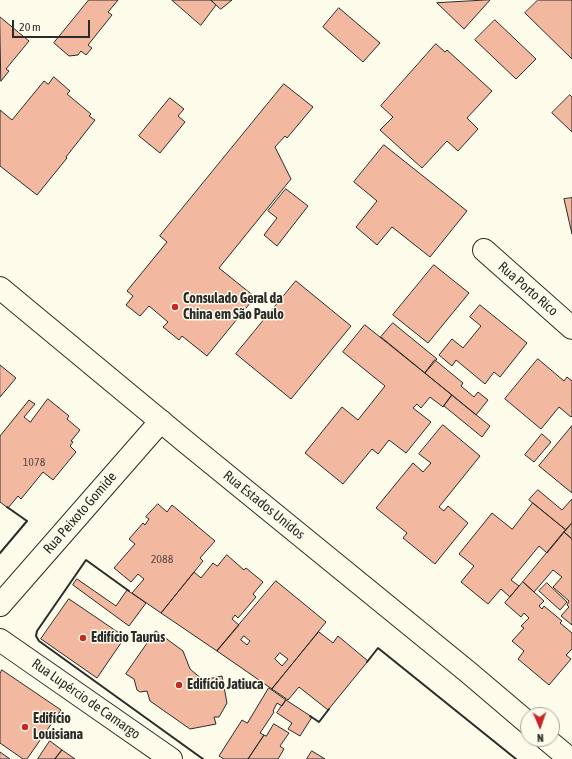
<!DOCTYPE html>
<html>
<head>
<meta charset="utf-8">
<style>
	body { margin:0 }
	#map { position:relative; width:572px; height:759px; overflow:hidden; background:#fdfbea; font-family:"Asap Condensed",sans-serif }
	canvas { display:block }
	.north { position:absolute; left:520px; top:707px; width:40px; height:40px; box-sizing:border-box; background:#fdfbea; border:1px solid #a9a89e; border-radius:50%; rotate:178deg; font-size:11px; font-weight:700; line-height:16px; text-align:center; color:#2b2b2b }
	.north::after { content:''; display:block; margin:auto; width:14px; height:18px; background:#c62828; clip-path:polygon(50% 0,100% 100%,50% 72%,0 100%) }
	.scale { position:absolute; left:12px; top:20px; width:78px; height:18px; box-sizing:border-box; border:2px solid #2b2b2b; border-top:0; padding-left:5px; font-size:12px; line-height:14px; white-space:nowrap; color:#2b2b2b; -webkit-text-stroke:3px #fdfbea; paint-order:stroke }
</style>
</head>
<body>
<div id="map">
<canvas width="572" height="759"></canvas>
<div class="north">N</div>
<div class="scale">20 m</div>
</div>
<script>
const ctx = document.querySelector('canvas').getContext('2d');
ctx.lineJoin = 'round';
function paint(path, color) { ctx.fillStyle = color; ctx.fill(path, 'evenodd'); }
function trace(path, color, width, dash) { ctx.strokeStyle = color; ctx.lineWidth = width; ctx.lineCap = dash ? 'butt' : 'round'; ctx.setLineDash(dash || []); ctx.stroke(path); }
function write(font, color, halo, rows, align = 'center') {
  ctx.font = font + ' "Asap Condensed",sans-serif'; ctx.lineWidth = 3; ctx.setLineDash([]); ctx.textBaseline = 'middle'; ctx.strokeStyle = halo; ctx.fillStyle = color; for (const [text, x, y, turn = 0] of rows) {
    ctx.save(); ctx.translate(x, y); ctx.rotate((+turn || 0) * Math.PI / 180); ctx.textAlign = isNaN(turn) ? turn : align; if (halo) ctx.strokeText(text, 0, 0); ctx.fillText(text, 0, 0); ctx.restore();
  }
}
const building = new Path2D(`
	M89,0H118L108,12L112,15L88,45L92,48L86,55L81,51L78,55L69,56L54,43Z
	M172,0H211L216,5L201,25Z
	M211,0H232L221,9Z
	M490,0L464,29L437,3Z
	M538,0H572V59L525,13Z
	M339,8L380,43L363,62L323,27Z
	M0,17L29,41L6,69L9,71L1,81Z
	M495,20L536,59L516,79L475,40Z
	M436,44L445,52L447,50L492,91L467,118L478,129L458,151L447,141L422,168L380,130L393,117L381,106Z
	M54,77L70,91L67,94L91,114L89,116L95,120L66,157L67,158L37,195L0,166V110L12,120L44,81L48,84Z
	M284,84L313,107L287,138L285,136L275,147L291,179L219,268L255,297L207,356L182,336L179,340L163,327L168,322L149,306L140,316L126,305L133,296L127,291L167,242L160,236Z
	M570,95L572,97V132L552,113Z
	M170,98L184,109L178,116L185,122L160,153L139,136Z
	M384,145L467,211L430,257L392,227L377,245L356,227L377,201L354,182Z
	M286,189L308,206L277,246L264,235L277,218L268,211Z
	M572,198V234L564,199Z
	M434,265L469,293L428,343L393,315Z
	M296,281L351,326L291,399L236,354Z
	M480,305L527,343L500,377L494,372L485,384L456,360L452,366L439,355L452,339L463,348L481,326L470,317Z
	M393,323L437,359L425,373L381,337Z
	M365,325L452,395L443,407L430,397L421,408L417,404L413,408L431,422L406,453L389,440L378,454L372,449L343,484L305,453L342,407L358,420L385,386L343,352Z
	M538,359L564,381L567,377L572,381V416L571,417L559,407L541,429L505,399Z
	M435,360L463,383L461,386L474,397L478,392L488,400L476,415L425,373Z
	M0,365L16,378L0,397Z
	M452,395L490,426L482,437L444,406Z
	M48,399L69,416L67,419L80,430L71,441L73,442L70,446L76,452L53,480L43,472L21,499L18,496L8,508L0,502V436L29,400L35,404L24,417L30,422Z
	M443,425L480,456L439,507L444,511L448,506L468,523L435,564L403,538L407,533L376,508L413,463L423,472L431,463L419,454Z
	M572,426V493L539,466Z
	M542,434L551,442L534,462L525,455Z
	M538,490L562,510L572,499V523L566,530L529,500Z
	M533,503L566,530L547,553L539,546L511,580L519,586L510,597L501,589L488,604L461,582L474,566L459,554L492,513L512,529Z
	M158,504L167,512L172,505L215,541L200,558L203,561L161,613L132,593L144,579L138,574L131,582L114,568L135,544L129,539L143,523L145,525L149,519L146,517Z
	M572,523V539L564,532Z
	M564,532L572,539V625L561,616L569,607L567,605L569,601L553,587L562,577L553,570L534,592L523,582Z
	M227,555L244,570L246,568L263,582L253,594L256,597L238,618L235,615L232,619L239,625L217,651L161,613L194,572L201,578L213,563L217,566Z
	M77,579L116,606L127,590L146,603L129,626L73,585Z
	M276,581L326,622L272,689L217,651ZM244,636L250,641L247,645L241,640ZM280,653L288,659L282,666L275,659Z
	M523,582L544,601L539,606L542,609L544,606L562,621L560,623L572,633V649L566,655L571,659L549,685L518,659L524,651L512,641L524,628L521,626L529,618L524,613L521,617L505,603Z
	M547,583L567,602L560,610L539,591Z
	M69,599L125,637L97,678L41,639Z
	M156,631L183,651L190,669L203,680L222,676L227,703L219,717H214L216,724L190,729L150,701L147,691L140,692L137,690L134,679L126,674Z
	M319,632L333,643L338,636L368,661L328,710L299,687L288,700L272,689Z
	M2,670L61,710L27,759H23L0,743V674Z
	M269,688L286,700L282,706L277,703L273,711L274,712L260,733L264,735L248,759H224L219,756L242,720L247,723Z
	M286,700L312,717L300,736L288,729L292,723L277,713Z
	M274,724L289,733L280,746L284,749L278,759H248L264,735L266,736Z
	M50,741L62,750L55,759H38Z
	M62,750L75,759H55Z
	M312,751L325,759H307Z
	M0,752L10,759H0Z`);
paint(building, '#f2b8a0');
trace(building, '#2b2b2b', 1);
const minor = new Path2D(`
	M484,250L572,328
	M0,605L161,421
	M0,640L171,759`);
const secondary = new Path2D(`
	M0,288L187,443L468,672L528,723
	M546,739L570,759`);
trace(minor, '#2b2b2b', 24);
trace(secondary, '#2b2b2b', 24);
trace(minor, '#fdfbea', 22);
trace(secondary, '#fdfbea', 22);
trace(new Path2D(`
	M0,553L27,521`), '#2b2b2b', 1, [5, 2]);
trace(new Path2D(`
	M0,553L27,521L7,507
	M129,591L86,560L37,631L36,636L39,641L203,759
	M367,662L378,648L516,759
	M310,716L319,722L329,709`), '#2b2b2b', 2);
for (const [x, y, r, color] of [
	[175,307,4,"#c62828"],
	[83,638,4,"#c62828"],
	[179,685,4,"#c62828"],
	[25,727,4,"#c62828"]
]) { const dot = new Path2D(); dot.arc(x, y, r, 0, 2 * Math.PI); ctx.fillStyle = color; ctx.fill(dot); trace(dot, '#fdfbea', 1.5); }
write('12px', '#5d4e48', null, [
	["1078",34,462],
	["2088",162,559]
]);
write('14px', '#2b2b2b', '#fdfbea', [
	["Rua Porto Rico",528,289,41],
	["Rua Estados Unidos",264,505,39],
	["Rua Peixoto Gomide",80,513,-49],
	["Rua Lupércio de Camargo",86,699,35]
]);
write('bold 14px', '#2b2b2b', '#fdfbea', [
	["Consulado Geral da",183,299],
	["China em São Paulo",183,315],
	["Edifício Taurus",91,638],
	["Edifício Jatiuca",187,685],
	["Edifício",33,719],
	["Louisiana",33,735]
], 'left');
</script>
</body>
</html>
